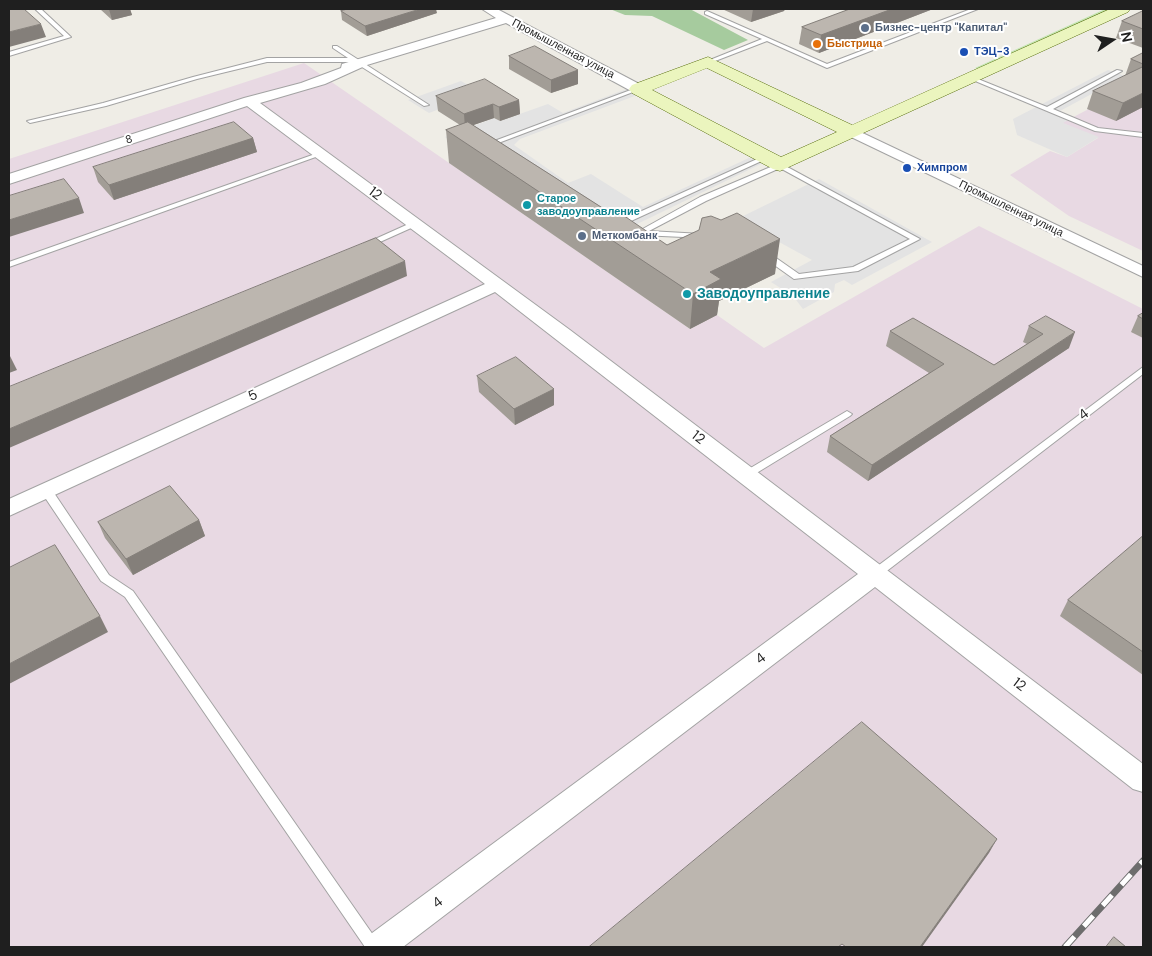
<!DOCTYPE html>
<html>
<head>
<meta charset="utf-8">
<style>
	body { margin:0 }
	#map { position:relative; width:1152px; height:956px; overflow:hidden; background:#efede6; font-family:"DM Sans",sans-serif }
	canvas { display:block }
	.frame { position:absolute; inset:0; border:10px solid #1f1f1f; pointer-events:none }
	.north { position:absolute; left:1087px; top:15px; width:50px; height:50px; -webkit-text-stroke:4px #fff; paint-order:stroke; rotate:78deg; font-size:14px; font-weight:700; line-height:20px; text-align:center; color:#1f1f1f }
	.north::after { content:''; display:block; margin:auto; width:18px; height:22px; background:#1f1f1f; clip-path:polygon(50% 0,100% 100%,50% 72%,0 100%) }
</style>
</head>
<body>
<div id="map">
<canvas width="1152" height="956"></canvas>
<div class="frame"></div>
<div class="north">N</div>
</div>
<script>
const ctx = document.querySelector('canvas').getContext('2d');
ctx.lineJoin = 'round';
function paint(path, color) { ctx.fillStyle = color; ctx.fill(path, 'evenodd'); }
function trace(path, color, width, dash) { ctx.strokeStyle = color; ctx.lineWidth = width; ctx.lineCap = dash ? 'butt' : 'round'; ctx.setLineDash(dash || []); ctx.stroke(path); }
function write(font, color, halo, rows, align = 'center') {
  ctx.font = font + ' "DM Sans",sans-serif'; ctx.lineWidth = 4; ctx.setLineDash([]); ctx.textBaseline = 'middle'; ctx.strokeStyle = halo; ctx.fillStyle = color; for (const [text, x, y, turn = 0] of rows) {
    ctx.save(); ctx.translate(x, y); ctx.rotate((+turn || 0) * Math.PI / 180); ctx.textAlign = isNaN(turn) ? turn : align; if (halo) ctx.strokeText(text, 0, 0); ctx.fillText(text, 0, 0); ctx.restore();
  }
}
paint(new Path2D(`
	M304,63L690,329L717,315L764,348L979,226L1143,309V947H9V159Z
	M1143,86V251L1069,216L1010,175L1050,151L1067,157L1098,138L1062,123L1127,89Z`), '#e8d9e3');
paint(new Path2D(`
	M1105,9H1112L980,70L975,68Z`), '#c4e5b0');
paint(new Path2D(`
	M610,9H690L748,40L724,50L652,16L625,15Z`), '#a6cb9e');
paint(new Path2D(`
	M1108,70L1125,76L1060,111L1072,117L1063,123L1099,137L1067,157L1017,135L1013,119Z
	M461,81L482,93L429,113L408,100Z
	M629,88L640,94L520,139L514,145L568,183L591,174L643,207L751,157L763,163L600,242L445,137L494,118L500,121L548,104L563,113Z
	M819,179L932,242L852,285L844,280L835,284L834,292L803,309L793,296L771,282L812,260L737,219Z`), '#e3e3e3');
const lane = new Path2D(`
	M35,9H41L71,37L9,56V52L64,36Z
	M485,9H492L489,11Z
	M971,9H978L827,68L767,41L710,63L705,62L762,39L705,14V12L707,11L827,64Z
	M333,46H337L429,105L424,106L354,62H267L197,79L106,106L30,123L27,121L103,103L193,77L267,58H348L333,48Z
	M1117,70L1122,71L1053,109L1098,128L1143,133V137L1095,131L968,78L973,77L1047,107Z
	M636,88L641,89L501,142L498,146L501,151L500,152H496L491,146L497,140Z
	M318,153L324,154L9,267V262Z
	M766,155L770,157L768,158L631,221H628L624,219Z
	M780,163L920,239L858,271L794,279L763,257V253H769L799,274L853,267L910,239L780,168L706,201L649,231L702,234H705V238L640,235L629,232L633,230L639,231L700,197Z
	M413,222H419L420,224L371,246H365L364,244Z
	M1143,367V374L879,577H871L870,574L871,571Z
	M847,411L852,414L850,416L750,477H742L741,475L742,473Z
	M46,486L50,487L109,575L133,591L378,942L380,947H365L125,597L101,581L42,493L41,490L42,487Z`);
const street = new Path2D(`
	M482,9H497L643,86L645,89L638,93L633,92L506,23L367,65L325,84L260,103L570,330L1143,764V792L1133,789L875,587L403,947H364L368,936L858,574L495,292L9,516V499L485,284L247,106L9,184V174L244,98L301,83L341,68L342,64L496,18Z
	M852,128L1143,266V277L847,135L845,132L847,129Z`);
const secondary = new Path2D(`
	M1110,9H1130L1128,12L780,171L773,169L632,93L629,89L632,85L708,57L852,125ZM707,68L837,132L781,157L652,90Z`);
trace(lane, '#a3a3a3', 2);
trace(street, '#a3a3a3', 2);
trace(secondary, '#586e0e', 1);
paint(lane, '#fff');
paint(street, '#fff');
paint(secondary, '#ebf5be');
const rail = new Path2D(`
	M1065,947L1143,861`);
trace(rail, '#6d6d6d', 7);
trace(rail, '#fff', 5, [14]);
paint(new Path2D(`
	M100,9H130L132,15L112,20Z
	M722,9H785L784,11L751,22Z
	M850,9H933L819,53L799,44L802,27Z
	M341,11L437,13L367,36L342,20Z
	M1143,11V48L1116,38L1122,21Z
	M1143,53V107L1116,121L1087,109L1093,91L1125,76L1131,59Z
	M509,56L578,70V84L551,93L509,69Z
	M436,96L519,100L520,114L500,121L494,118L473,125L601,207L667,245L775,274L719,301L717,315L690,329L449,163L446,130L460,125L438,111Z
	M253,138L257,152L114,200L98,182L93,167Z
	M1143,313V338L1131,332L1138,316Z
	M1029,326L1069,348L868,481L827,452L830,436L929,373L886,346L890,331L994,365L1027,344L1023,342Z
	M477,376L554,389V405L515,425L479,392Z
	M199,520L205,536L133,575L105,538L98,522Z
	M1143,536V675L1060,616L1068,600Z`), '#a29d96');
paint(new Path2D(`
	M109,9H130L132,15L112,20Z
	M420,9H436L437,13L367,36L365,26Z
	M753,9H785L784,11L751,22Z
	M892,9H933L819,53L821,35Z
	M41,24L46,37L9,47V32Z
	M578,70V84L551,93V80Z
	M1143,93V107L1116,121L1123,103Z
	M519,100L520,114L500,121L499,107Z
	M493,104L494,118L465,128L464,114Z
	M253,138L257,152L114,200L109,185Z
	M79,198L84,213L9,237V220Z
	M780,239L775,274L719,301L717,315L690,329L693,294L710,272Z
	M405,261L407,276L9,448V429Z
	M1075,332L1069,348L868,481L872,465Z
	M9,354L17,370L9,373Z
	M554,389V405L515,425L514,409Z
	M199,520L205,536L133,575L126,559Z
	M100,616L108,632L9,684V664Z
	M997,839L989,853L922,947H920Z`), '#847f7a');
const building = new Path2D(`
	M9,9H24L41,24L9,32Z
	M348,9H420L365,26L341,11Z
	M850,9H892L821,35L802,27Z
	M1143,11V29L1122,21Z
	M535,46L578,70L551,80L509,56Z
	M1143,53V64L1131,59Z
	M1143,67V93L1123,103L1093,91Z
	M485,79L519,100L499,107L493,104L464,114L436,96Z
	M234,122L253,138L109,185L93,167Z
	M468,122L601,207L608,212L614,209L667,245L699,230L702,218L711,216L721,220L737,213L780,239L710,272L721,279L693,294L446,130Z
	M64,179L79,198L9,220V196Z
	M376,238L405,261L9,429V387Z
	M1143,313V319L1138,316Z
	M1046,316L1075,332L872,465L830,436L944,364L890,331L913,318L994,365L1043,334L1029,326Z
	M516,357L554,389L514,409L477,376Z
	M170,486L199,520L126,559L98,522Z
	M1143,536V652L1068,600Z
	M55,545L100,616L9,664V568Z
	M862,722L997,839L920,947H846L842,944L838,947H589Z
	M1114,937L1126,947H1106Z`);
paint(building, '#bcb6af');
trace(building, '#847f7a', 1);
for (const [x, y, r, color] of [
	[865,28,5,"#5c6f8a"],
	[817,44,5,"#e8710a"],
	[964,52,5,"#1a4fb4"],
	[907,168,5,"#1a4fb4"],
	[527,205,5,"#0f9aa8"],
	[582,236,5,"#5c6f8a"],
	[687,294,5,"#0f9aa8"]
]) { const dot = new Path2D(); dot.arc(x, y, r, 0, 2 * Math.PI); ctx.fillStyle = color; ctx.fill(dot); trace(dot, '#fff', 2); }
write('bold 11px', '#4e5e75', '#fff', [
	["Бизнес-центр \"Капитал\"",875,28],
	["Меткомбанк",592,236]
], 'left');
write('bold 11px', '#c56008', '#fff', [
	["Быстрица",827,44]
], 'left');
write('11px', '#1f1f1f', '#fff', [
	["Промышленная улица",563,49,28],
	["8",129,140,-18],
	["Промышленная улица",1011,209,26]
]);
write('bold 11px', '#164399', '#fff', [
	["ТЭЦ-3",974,52],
	["Химпром",917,168]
], 'left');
write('bold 11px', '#0d838f', '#fff', [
	["Старое",537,199],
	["заводоуправление",537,212]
], 'left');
write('14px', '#1f1f1f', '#fff', [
	["12",375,194,37],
	["5",253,396,-25],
	["4",1084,415,-37],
	["12",698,438,38],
	["4",761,659,-37],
	["12",1019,685,37],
	["4",438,903,-37]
]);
write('bold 14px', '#0d838f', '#fff', [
	["Заводоуправление",697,294]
], 'left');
</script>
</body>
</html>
